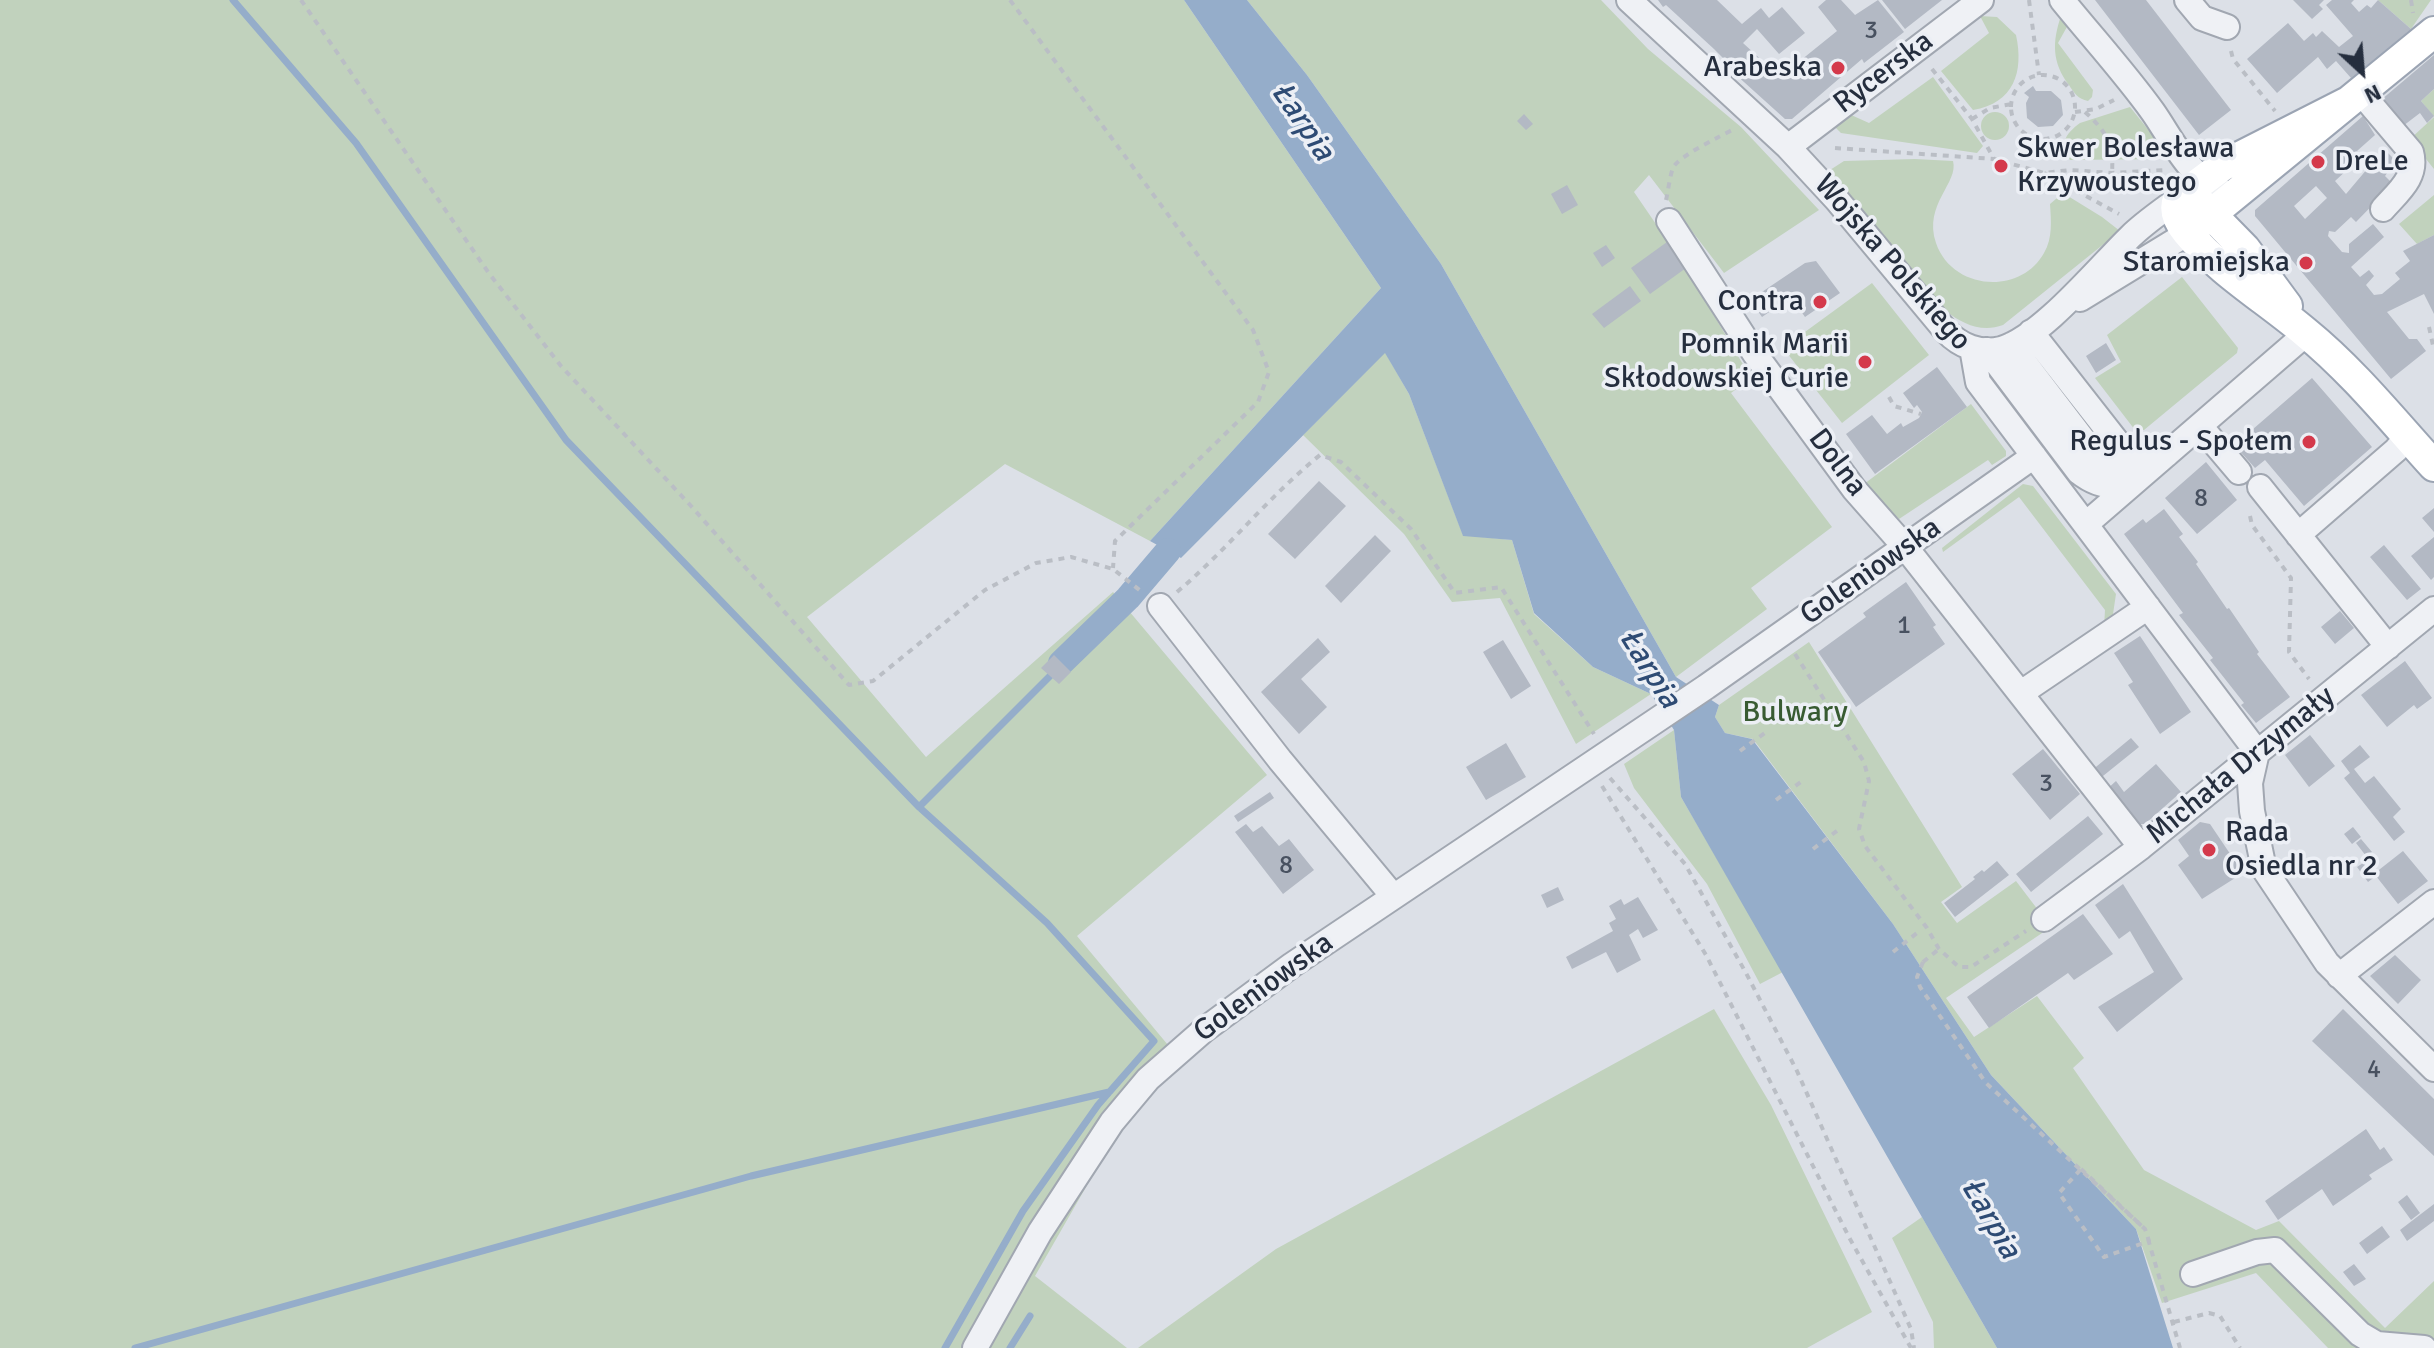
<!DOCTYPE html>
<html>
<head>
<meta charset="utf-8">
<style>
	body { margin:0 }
	#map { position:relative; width:2434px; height:1348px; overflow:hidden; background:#dce0e7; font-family:Signika,sans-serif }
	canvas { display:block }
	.north { position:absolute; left:2322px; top:32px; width:80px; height:80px; -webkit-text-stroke:6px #eceff5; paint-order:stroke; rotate:154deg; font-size:22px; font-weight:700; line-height:32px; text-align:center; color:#252e3e }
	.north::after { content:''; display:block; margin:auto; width:28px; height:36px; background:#252e3e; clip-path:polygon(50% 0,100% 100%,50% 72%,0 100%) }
</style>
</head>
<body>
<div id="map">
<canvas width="2434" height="1348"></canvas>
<div class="north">N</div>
</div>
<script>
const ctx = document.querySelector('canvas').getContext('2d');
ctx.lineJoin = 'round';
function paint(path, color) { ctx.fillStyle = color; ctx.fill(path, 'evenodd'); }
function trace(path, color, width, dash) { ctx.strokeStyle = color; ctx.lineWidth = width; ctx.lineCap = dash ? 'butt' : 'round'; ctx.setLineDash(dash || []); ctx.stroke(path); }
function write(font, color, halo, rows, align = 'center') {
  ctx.font = font + ' Signika,sans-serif'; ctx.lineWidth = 7; ctx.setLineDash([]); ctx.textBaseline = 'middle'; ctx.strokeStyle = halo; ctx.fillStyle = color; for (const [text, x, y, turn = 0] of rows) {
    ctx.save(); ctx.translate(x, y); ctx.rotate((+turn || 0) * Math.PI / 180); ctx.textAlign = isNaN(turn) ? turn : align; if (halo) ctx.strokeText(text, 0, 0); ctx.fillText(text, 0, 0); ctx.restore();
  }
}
paint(new Path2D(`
	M0,0H1184L1381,288L1150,541L1005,464L807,617L926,757L1113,592L1267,775L1077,936L1168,1045L1179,1067L1129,1112L1035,1276L1127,1348H0Z
	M1247,0H1601L1648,49L1741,127L1819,210L1724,273L1649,175L1634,192L1686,268L1751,378L1731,393L1832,527L1751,588L1767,609L1676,677L1441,264L1307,75Z
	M2378,0H2431L2411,29Z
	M1980,16L1997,17L2016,35C2024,72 2014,103 1973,110L1941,71L1989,33Z
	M2061,16L2068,25L2058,43L2093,90L2092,97L2088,101C2078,99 2074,93 2069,85C2052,63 2052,42 2061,16Z
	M1933,77L1983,146L1977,153L1841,133L1834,126L1849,114L1869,123Z
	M2434,89V169L2410,139L2434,117L2421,101Z
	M2130,107L2167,153L2162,159L2070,160C2059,144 2065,134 2080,123Z
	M1981 126a14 14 0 1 1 28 0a14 14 0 1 1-28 0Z
	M1915,159L1953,161C1959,183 1923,204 1936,243C1952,290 2020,296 2044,253C2053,238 2051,220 2050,204L2063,193L2102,217L2120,231L2003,325C1982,333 1962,324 1946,311L1830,170L1844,161Z
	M2434,195V235L2417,244L2399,224Z
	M2182,277L2238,348L2237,353L2144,430H2135L2095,378L2121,362L2107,335Z
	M1872,283L1929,355L1842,423L1783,348Z
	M1385,352L1409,394L1463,535L1512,540L1534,614L1593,667L1651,694L1576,744L1500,598L1452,602L1404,534L1303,435Z
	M1971,404L2006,451V456L1992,465L1988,460L1899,519L1864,484Z
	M2023,484L2033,486L2116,594L2113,614L2104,627L2105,610L2019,497L1943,552L1942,548Z
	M1809,642L1962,887L1941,902L1957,923L2016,881L2051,927L1946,998L1974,1037L2037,996L2084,1058L2073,1068L2144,1170L2256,1230L2279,1221L2385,1328L2434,1281V1348H2328L2256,1273L2162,1303L2136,1229L1991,1075L1893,924L1753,739L1725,733L1715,717L1719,705Z
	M1674,730L1681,797L1783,972L1760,984L1707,884L1634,788L1624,764Z
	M1714,1009L1771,1105L1872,1312L1807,1348H1138L1276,1249Z
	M1922,1217L1997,1348H1934L1933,1322L1892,1238Z`), '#c1d2bd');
paint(new Path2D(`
	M1184,0H1247L1307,75L1441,264L1676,677L1719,705L1715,717L1725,733L1752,739L1893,924L1991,1075L2136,1229L2173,1348H1997L1681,797L1674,730L1651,694L1593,667L1534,613L1512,540L1463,536L1409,394L1385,353L1181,558L1150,541L1381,288Z`), '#95adca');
trace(new Path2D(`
	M233,0L356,143L566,440L919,807
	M135,1348L751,1176L1109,1092
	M945,1348L1023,1211L1098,1105L1154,1041L1047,923L919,807L1050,676
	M1010,1348L1030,1316`), '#95adca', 7);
trace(new Path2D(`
	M1061,663L1128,598L1168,551`), '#95adca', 26);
paint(new Path2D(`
	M1658,0H1717L1742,24L1761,8L1769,18L1782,7L1805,33L1779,54L1757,29L1743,43L1780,77L1837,31L1818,7L1826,0H1841L1855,15L1878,0L1904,32L1864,63L1862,59L1792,119H1785L1724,64L1726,61L1714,49L1666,5L1663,7Z
	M1882,0H1942L1905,29Z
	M2095,0H2146L2231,110L2199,135Z
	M2293,0H2324L2319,5L2323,9L2312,19Z
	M2332,0H2354L2351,3L2359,12L2367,5L2371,8L2378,0L2411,29L2351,78L2336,61L2327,69L2318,57L2277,93L2247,59L2288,23L2304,41L2313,33L2316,37L2322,31L2339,47L2353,36L2326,5Z
	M2434,55V89L2421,101L2434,116L2427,123L2420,113L2403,126L2381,100Z
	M2033,86L2036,91H2051L2061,100L2063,115L2053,126L2038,127L2027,118L2026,103L2029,97L2024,93Z
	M1524,114L1533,124L1526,130L1517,121Z
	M2363,116L2375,135L2357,151L2361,157L2335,181L2346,194L2384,149L2396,161L2385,176L2393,184L2356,222L2351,217L2335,232L2329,231L2328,236L2342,252L2349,253V244L2373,224L2384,237L2351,267L2360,277L2369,270L2374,276L2366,285L2374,295L2382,294L2400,279L2395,273L2410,261L2403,251L2434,235V314L2424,294L2387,312L2409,339H2417L2426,351L2391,379L2255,216V210ZM2316,186L2327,198L2305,219L2294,206Z
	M1567,185L1578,205L1562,214L1551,194Z
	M1667,242L1686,268L1650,294L1631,268Z
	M1606,245L1615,258L1602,267L1593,253Z
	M1816,261L1840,293L1805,317L1791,297L1762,317L1750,300L1805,263Z
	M1630,286L1641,301L1604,328L1592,314Z
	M2106,343L2116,360L2096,373L2086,356Z
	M1937,367L1967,407L1875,474L1846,434L1872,415L1887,434L1901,423L1903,427L1919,418L1922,412L1917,405L1914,408L1903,393Z
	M2312,378L2372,447L2304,506L2265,460L2255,468L2238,449L2243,445L2240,442L2245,436Z
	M2206,462L2237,500L2197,534L2165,498Z
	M1319,481L1346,506L1295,559L1268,534Z
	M2434,508V532L2422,518Z
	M2164,509L2183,534L2179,537L2198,562L2196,564L2227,609L2229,608L2259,652L2257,654L2290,697L2256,723L2241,705L2244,703L2210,660L2213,658L2179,615L2183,613L2124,534L2143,519L2146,523Z
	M1375,535L1391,551L1341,603L1325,586Z
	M2434,537V577L2431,580L2411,556Z
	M2384,545L2421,589L2407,600L2370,557Z
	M1906,582L1936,625L1933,627L1945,644L1856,707L1818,652L1866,617L1863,613Z
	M2340,611L2354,628L2335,644L2321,627Z
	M2140,636L2191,712L2160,734L2128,685L2133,682L2114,653Z
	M1318,638L1330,652L1301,679L1327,707L1299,734L1261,692Z
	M1503,640L1531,686L1511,699L1483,652Z
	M1054,655L1071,672L1059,684L1041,668Z
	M2405,661L2432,698L2417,709L2414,705L2387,727L2361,695Z
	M2310,735L2335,766L2309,787L2285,755Z
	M2131,738L2139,747L2098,780L2091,771Z
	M1506,743L1526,777L1486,800L1466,767Z
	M2360,745L2370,757L2354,769L2365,783L2374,776L2401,809L2393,817L2405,832L2394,841L2344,778L2350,773L2341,761Z
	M2043,749L2080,794L2050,820L2012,774Z
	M2156,764L2181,792L2145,824H2136L2106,790L2116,781L2124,792Z
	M1270,792L1274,798L1238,822L1234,816Z
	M2088,816L2103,834L2031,892L2016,874Z
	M2200,822L2210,824L2243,873L2202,899L2178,865L2189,856L2178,840Z
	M1246,824L1253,832L1262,826L1279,846L1289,839L1314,870L1283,894L1235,832Z
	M2353,827L2361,837L2352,844L2344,834Z
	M2361,839L2372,852L2366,856L2356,843Z
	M2403,851L2428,881L2398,904L2376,876L2368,882L2357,867L2366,861L2375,873Z
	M1997,861L2009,875L1955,917L1944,903L1975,879L1973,877L1982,870L1984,872Z
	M2123,884L2183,979L2117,1032L2098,1007L2154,972L2130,931L2119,939L2095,905Z
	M1558,887L1564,900L1547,908L1541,895Z
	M1638,897L1658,930L1643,938L1638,929L1629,935L1641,960L1617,973L1606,952L1572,969L1566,957L1613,931L1609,923L1616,919L1609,906L1621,899L1624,905Z
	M2083,914L2113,954L2074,980L2068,973L1989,1028L1967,997Z
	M2395,955L2421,980L2398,1004L2370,976Z
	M2343,1009L2434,1099V1156L2312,1041Z
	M2366,1129L2380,1150L2384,1147L2393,1160L2369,1175L2372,1179L2333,1206L2322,1189L2278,1220L2265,1201Z
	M2407,1195L2420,1213L2411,1220L2398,1202Z
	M2434,1204V1221L2407,1241L2400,1230Z
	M2382,1226L2390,1237L2367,1254L2359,1243Z
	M2354,1264L2366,1279L2354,1286L2343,1272Z`), '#b3b9c4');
const minor = new Path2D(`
	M1629,0L1788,147L1837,200L1946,331C1960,346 1980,354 2001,349C2041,338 2099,267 2130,237C2144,223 2162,211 2178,199
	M2062,0C2092,37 2125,73 2153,112C2170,136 2189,177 2218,188
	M2187,0L2202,18L2227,27
	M2361,93L2411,152C2418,177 2398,192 2383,209
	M1788,147L1981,0
	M1669,221L1755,354L1854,489L1906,548L2141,847
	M2080,299L2188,233
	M2031,332L2121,447L2140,458L2167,454
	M2011,345L2098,459C2111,470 2126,476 2143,471
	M1972,348L1978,382L2257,752L2250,783L2252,811L2264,869L2327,963L2434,1069
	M1987,350L2079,472C2097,486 2114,490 2135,481
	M2200,426L2239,472
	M2260,487L2388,647
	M2086,524L2307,333
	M2298,535L2396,450L2407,437
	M1160,606L1280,760L1393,896
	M2021,693L2148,607
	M2044,919L2141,847L2434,609
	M2339,976L2434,902
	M2193,1274L2257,1252L2275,1250L2360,1334L2377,1344L2424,1348
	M975,1348L1040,1232L1112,1122L1148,1079L1204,1030L1292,965L1706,687L2034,456`);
const major = new Path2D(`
	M2348,102L2222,166L2178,199C2173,211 2179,222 2187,232C2220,272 2266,299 2305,332C2353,371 2393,421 2434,466
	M2199,202L2245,249L2287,306
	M2188,233L2434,32`);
trace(minor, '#a1a7b1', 28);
trace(major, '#9ba4b3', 34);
trace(new Path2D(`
	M301,0L488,272L561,366L691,506L849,685L873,681L985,590L1036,563L1071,557L1113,569L1142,592
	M1010,0L1253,330L1269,372L1258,402L1115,541L1113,568
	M2029,0L2039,75
	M2411,0L2413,13
	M2231,51L2233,59L2275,111
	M1932,69L1972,119L1994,159
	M2011 107a32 32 0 1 1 64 0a32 32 0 1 1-64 0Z
	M2075,112L2096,109L2114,100
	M2085,112C2106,131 2114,144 2112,173
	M1972,119L1990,108L2012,104
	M1835,148L1994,159L2044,173L2070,170L2112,173L2165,170
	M2044,173L2119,214
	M1666,200C1668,192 1670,175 1673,168C1677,157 1721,136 1734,129
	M2429,327L2434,350
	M1889,397L1894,406L1921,414
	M2250,516L2252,525L2291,578L2289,652L2309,679
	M1177,592C1228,549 1268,497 1320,455L1341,462L1411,529L1455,593L1501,587L1594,734
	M1795,654L1864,762L1869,781L1859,829L1865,846L1927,928L1939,949L1959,967H1971L2026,931
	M1740,751L1765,733
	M1610,778L1685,864L1746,973L1797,1071L1911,1329L1914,1348
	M1602,786L1706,955L1850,1239L1911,1348
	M1776,800L1801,782
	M1813,849L1838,830
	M1893,952L1917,933
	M1923,962L1939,949
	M2081,1169L2145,1229L2149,1241L2104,1257L2059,1193Z
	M2148,1239L2180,1348
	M2174,1322L2209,1313L2220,1316L2240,1348`), '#babec5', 4, [6, 6]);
trace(minor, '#eff1f5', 24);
trace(major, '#fff', 30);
trace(new Path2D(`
	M1923,962L1917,977L1920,987L1986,1083L2145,1229`), '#babec5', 4, [6, 6]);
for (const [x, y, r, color] of [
	[1838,68,8,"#d4394b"],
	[2318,162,8,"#d4394b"],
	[2001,166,8,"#d4394b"],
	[2306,263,8,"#d4394b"],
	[1820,302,8,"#d4394b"],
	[1865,362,8,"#d4394b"],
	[2309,442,8,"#d4394b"],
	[2209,850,8,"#d4394b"]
]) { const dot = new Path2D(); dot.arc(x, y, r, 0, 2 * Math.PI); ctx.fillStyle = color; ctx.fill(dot); trace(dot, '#eceff5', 3); }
write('26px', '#485160', null, [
	["3",1871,31],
	["8",2201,499],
	["1",1904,626],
	["3",2046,784],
	["8",1286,866],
	["4",2374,1070]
]);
write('30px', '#252e3e', '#eceff5', [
	["Arabeska",1822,68],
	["Skwer Bolesława",2017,149,"left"],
	["Krzywoustego",2017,183,"left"],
	["DreLe",2334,162,"left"],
	["Staromiejska",2290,263],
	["Contra",1804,302],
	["Pomnik Marii",1849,345],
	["Skłodowskiej Curie",1849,379],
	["Regulus - Społem",2293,442],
	["Rada",2225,833,"left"],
	["Osiedla nr 2",2225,867,"left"]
], 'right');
write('30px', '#252e3e', '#eceff5', [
	["Rycerska",1884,73,-37],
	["Wojska Polskiego",1892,263,49],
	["Dolna",1837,463,53],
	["Goleniowska",1871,572,-35],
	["Michała Drzymały",2241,766,-39],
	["Goleniowska",1264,988,-36]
]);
write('30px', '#385b32', '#eceff5', [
	["Bulwary",1795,713]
]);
write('italic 32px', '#2e4b74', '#eceff5', [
	["Łarpia",1302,122,56],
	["Łarpia",1649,669,58],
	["Łarpia",1990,1219,60]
]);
</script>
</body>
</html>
